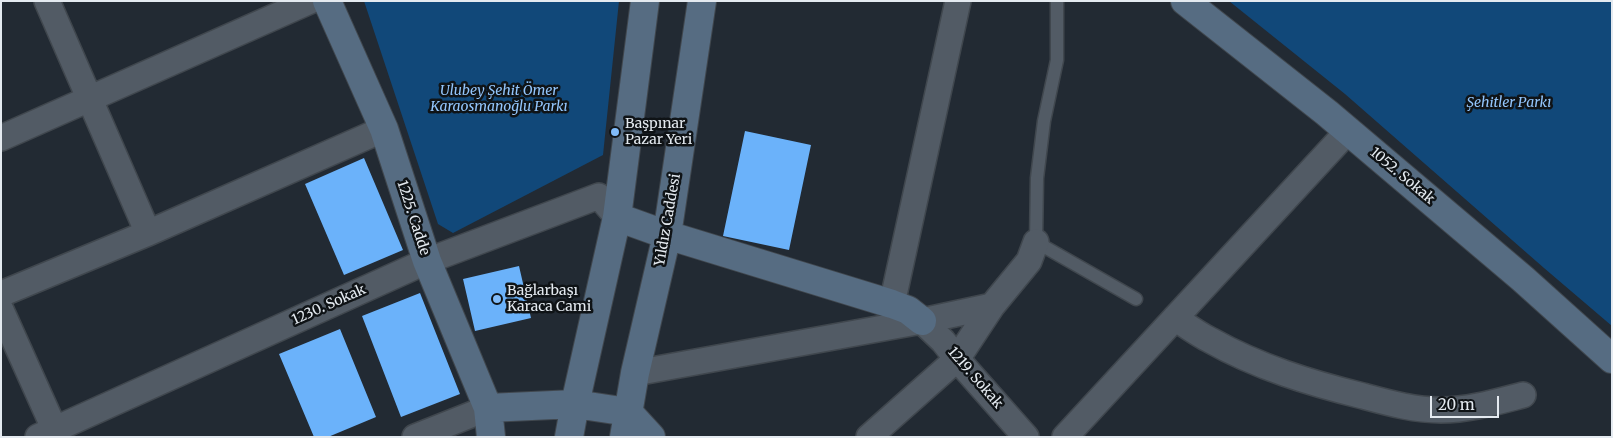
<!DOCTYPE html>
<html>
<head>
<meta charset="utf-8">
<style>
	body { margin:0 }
	#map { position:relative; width:1613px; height:438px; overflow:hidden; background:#222a33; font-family:Merriweather,serif }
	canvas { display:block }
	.frame { position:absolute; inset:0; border:2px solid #e4eaf0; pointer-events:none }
	.scale { position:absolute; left:1430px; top:396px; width:69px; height:22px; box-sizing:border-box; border:2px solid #e4eaf0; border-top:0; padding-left:6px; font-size:15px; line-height:18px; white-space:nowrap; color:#e4eaf0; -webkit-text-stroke:4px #0f1316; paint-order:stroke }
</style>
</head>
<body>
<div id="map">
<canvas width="1613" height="438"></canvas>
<div class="frame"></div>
<div class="scale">20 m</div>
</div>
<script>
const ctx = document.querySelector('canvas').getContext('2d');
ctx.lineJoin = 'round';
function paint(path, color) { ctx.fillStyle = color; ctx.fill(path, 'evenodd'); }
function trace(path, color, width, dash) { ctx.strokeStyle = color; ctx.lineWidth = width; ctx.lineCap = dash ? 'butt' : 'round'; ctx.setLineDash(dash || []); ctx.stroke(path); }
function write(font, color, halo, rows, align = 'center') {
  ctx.font = font + ' Merriweather,serif'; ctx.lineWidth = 5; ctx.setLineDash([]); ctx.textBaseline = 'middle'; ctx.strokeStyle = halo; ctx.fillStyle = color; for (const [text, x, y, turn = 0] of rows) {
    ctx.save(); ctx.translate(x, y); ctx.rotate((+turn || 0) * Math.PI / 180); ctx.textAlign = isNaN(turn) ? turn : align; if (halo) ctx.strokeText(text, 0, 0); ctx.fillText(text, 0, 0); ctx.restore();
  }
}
paint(new Path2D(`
	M364,1H619L603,155L453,233L438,224Z
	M1229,1H1612V326L1544,268L1345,94Z`), '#114879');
paint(new Path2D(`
	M745,131L811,145L789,250L723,236Z
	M364,158L403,250L344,275L305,184Z
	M519,266L531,318L475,331L463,279Z
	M420,293L460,394L401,417L362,316Z
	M340,329L376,417L328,437H314L279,354Z`), '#6bb2fa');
const lane = new Path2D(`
	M1057,1V60L1044,121L1037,178L1036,242L1136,299`);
const street = new Path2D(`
	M47,1L148,233
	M1,138L310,1
	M1,294L148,233L384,129
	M892,304L958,1
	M1,310L58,437
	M1175,318C1187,326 1198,334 1210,340C1258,367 1310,383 1363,396C1389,403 1414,410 1441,410C1469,410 1496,402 1523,395
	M922,321L943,341L957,359L1026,437
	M635,373L922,321L992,306
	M38,437L427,261L599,196L617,217
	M415,437L488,408
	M869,437L957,359L992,306L1029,261L1036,242
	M1065,437L1348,131`);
const secondary = new Path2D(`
	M327,1L384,129L427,261L488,408L491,437
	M1185,1L1327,113L1523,279L1612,359
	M617,217L667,235L892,304L908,310L922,321
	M488,408L575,404L628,412L651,437
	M569,437L575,404L617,217L645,1
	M624,437L635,373L667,235L702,1`);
trace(lane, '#40474e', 15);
trace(street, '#40474e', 28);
trace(secondary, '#40474e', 30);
trace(lane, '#525b65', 12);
trace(street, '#525b65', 25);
trace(secondary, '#566c82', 28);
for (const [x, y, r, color] of [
	[615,132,5,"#81bcfa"],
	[497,299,5,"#81bcfa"]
]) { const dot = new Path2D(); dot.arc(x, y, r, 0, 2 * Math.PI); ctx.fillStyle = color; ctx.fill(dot); trace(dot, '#0f1316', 2); }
write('italic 14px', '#93c6fd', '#0f1316', [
	["Ulubey Şehit Ömer",499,91],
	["Karaosmanoğlu Parkı",499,107],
	["Şehitler Parkı",1509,103]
]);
write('14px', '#e4eaf0', '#0f1316', [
	["Başpınar",625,124],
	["Pazar Yeri",625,140],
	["Bağlarbaşı",507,291],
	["Karaca Cami",507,307]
], 'left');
write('14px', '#e4eaf0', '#0f1316', [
	["1052. Sokak",1402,176,40],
	["1225. Cadde",413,218,72],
	["Yıldız Caddesi",668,220,-80],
	["1230. Sokak",329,305,-24],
	["1219. Sokak",975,378,49]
]);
</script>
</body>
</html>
